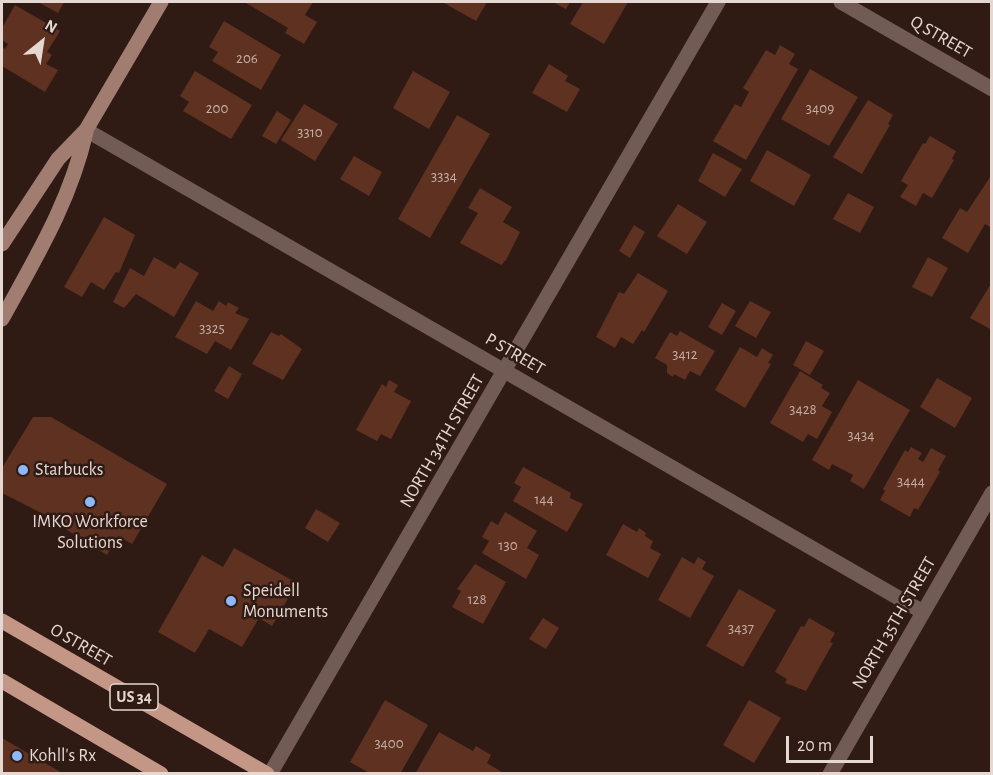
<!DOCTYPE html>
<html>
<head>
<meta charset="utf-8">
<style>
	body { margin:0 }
	#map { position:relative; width:993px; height:775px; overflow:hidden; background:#2f1b14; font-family:"Alegreya Sans",sans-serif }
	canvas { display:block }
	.frame { position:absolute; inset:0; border:3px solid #e5d7d2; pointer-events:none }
	.north { position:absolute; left:12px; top:12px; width:60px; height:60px; -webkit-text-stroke:4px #2f1b14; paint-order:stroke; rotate:30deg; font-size:16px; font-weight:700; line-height:24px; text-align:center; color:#e5d7d2 }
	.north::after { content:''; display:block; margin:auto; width:21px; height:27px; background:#e5d7d2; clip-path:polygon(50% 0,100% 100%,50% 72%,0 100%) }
	.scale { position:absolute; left:786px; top:736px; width:87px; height:27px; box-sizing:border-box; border:3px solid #e5d7d2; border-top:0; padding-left:8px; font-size:18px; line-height:21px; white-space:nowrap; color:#e5d7d2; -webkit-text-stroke:4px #2f1b14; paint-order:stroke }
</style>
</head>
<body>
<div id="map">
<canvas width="993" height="775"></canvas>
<div class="frame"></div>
<div class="north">N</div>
<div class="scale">20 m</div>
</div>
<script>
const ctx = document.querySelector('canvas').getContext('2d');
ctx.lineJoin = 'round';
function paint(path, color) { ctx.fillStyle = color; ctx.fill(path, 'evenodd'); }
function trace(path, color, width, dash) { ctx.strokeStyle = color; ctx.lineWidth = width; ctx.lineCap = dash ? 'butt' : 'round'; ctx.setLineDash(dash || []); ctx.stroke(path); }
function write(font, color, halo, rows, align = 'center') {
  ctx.font = font + ' "Alegreya Sans",sans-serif'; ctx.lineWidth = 5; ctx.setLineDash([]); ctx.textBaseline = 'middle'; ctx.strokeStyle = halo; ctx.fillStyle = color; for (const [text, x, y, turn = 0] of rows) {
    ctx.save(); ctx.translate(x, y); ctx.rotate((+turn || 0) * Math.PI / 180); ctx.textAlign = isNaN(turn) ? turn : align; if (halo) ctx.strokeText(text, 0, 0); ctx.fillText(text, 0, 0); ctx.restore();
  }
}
paint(new Path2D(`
	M38,2H64L58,13Z
	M247,2H313L305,15L317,22L304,44L285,33L288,28L246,3Z
	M442,2H487L476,21Z
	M553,2H570L566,9Z
	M583,2H628L604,44L570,24Z
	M15,5L60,31L47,52L52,55L46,64L58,70L45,92L2,66V47L5,49L8,44L2,40V28Z
	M224,21L281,55L261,90L212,61L218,52L209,47Z
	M780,45L795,54L789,64L798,69L746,160L713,141L735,104L741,107L749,92L743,88L766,50L775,55Z
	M549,64L568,76L565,81L580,89L567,112L532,93Z
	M810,69L858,97L829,146L781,119Z
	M195,71L252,105L231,139L183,111L189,102L180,96Z
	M413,71L450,92L429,129L393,108Z
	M868,100L893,115L888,124L890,125L862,174L833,157Z
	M304,104L338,124L315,161L281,140Z
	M277,111L291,120L276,144L262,136Z
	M457,115L490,134L430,238L398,219Z
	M930,136L956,151L952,159L954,160L932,198L923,193L916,206L900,197L908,185L901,181L923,143L925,144Z
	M767,150L811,175L794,206L750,181Z
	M713,153L742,169L725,197L698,181Z
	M354,156L382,172L369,196L340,179Z
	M992,174V228L985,224L968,253L942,238L960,208L967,212Z
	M480,188L512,207L503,222L520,232L506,260L501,265L460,243L478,213L468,208Z
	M848,193L874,207L860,233L833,219Z
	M678,204L707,222L687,254L657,236Z
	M104,217L135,235L119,273L116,272L104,290L91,282L82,297L64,287Z
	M634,225L645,232L630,258L619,251Z
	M154,257L175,269L180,262L199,273L174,317L136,294L124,308L113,302L130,268L144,276Z
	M928,257L948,268L932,297L912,287Z
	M638,273L668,291L644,332L642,330L633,344L621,337L615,348L596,337L619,292L624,294Z
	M992,282V330L970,318Z
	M196,301L213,311L219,301L226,306L228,302L239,308L235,313L249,319L231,350L215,341L207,354L175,337Z
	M750,301L771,312L756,338L735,326Z
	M722,303L736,311L722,335L708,327Z
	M680,331L715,351L700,376L690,371L685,380L674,374L673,377L667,373V365L655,358L670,332L677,336Z
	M271,332L279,336L281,334L302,349L283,380L252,364Z
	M806,341L824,351L810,375L793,365Z
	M740,347L757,357L762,348L773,355L768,363L771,364L745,408L715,390Z
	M229,366L242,374L228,399L214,391Z
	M800,371L823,385L821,388L830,393L822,406L832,412L817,439L808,434L803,442L770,423Z
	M937,378L972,398L955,428L920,407Z
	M389,380L398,385L394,392L411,401L391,439L381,434L377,441L356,430L382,384L386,387Z
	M858,380L910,410L864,489L850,481L853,475L832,464L829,470L812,460Z
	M33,417H51L167,484L132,544L118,536L107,555L54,522L55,520L2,493V468Z
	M911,447L922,453L918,459L923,462L931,448L946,456L938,470L940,472L918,510L914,508L910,517L880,500L885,491L883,489L905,450L908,452Z
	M523,467L571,493L570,498L583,504L567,532L513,501L521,487L514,483Z
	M316,509L340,523L328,542L305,528Z
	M505,512L537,531L527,548L539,555L526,579L482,553L489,541L482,537L491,521L498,525Z
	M623,524L637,532L639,528L646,533L645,536L653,541L650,548L661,554L648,578L606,555Z
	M234,548L297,583L272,626L259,618L242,647L209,629L195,653L158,632L202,555L223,567Z
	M682,557L694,564L698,557L706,562L702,569L714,576L690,618L658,600Z
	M475,564L506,582L483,624L452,607L461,591L457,589Z
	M739,589L776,610L743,667L706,646Z
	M543,618L559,628L546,649L529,639Z
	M809,618L835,633L830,642L833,643L806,691L785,683L787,679L775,672L801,626L804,627Z
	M385,700L428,725L400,774H371L350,762Z
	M749,700L781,718L754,763L723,745Z
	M439,732L473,751L476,746L491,755L487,763L505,774H415Z
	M2,738L64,774H2Z`), '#5e3121');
trace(new Path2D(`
	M841,2L992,89
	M86,130L923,612
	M270,774L718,2
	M830,774L992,493`), '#725b54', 15);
trace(new Path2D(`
	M2,244L58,159L86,130L161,2
	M2,319C36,257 70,202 86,132`), '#a07d70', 15);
trace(new Path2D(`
	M2,621L267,774
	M2,681L161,774`), '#c49686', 15);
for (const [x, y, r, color] of [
	[23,470,6,"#8db9fc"],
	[90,502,6,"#8db9fc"],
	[231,601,6,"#8db9fc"],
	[17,756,6,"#8db9fc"]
]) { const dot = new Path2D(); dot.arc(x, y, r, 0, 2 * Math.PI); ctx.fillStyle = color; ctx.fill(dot); trace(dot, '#2f1b14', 2); }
write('15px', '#c3aea6', null, [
	["206",247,58],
	["200",217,108],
	["3409",820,108],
	["3310",310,132],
	["3334",444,176],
	["3325",212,328],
	["3412",685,354],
	["3428",803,409],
	["3434",861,435],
	["3444",911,481],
	["144",544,499],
	["130",508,545],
	["128",477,599],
	["3437",741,628],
	["3400",389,743]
]);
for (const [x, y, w] of [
	[134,697,48]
]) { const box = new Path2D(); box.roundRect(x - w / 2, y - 13, w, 26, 4.5); ctx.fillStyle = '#2f1b14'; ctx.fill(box); trace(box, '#e5d7d2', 1.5); }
write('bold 16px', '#e5d7d2', null, [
	["US 34",134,697]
]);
write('18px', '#e5d7d2', '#2f1b14', [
	["Q STREET",941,37,30],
	["P STREET",515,354,30],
	["NORTH 34TH STREET",442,441,-60],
	["NORTH 35TH STREET",894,623,-60],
	["O STREET",81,645,30]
]);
write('18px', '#e5d7d2', '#2f1b14', [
	["Starbucks",35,470],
	["IMKO Workforce",90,522,"center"],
	["Solutions",90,543,"center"],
	["Speidell",243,591],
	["Monuments",243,612],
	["Kohll's Rx",29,756]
], 'left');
</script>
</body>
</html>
